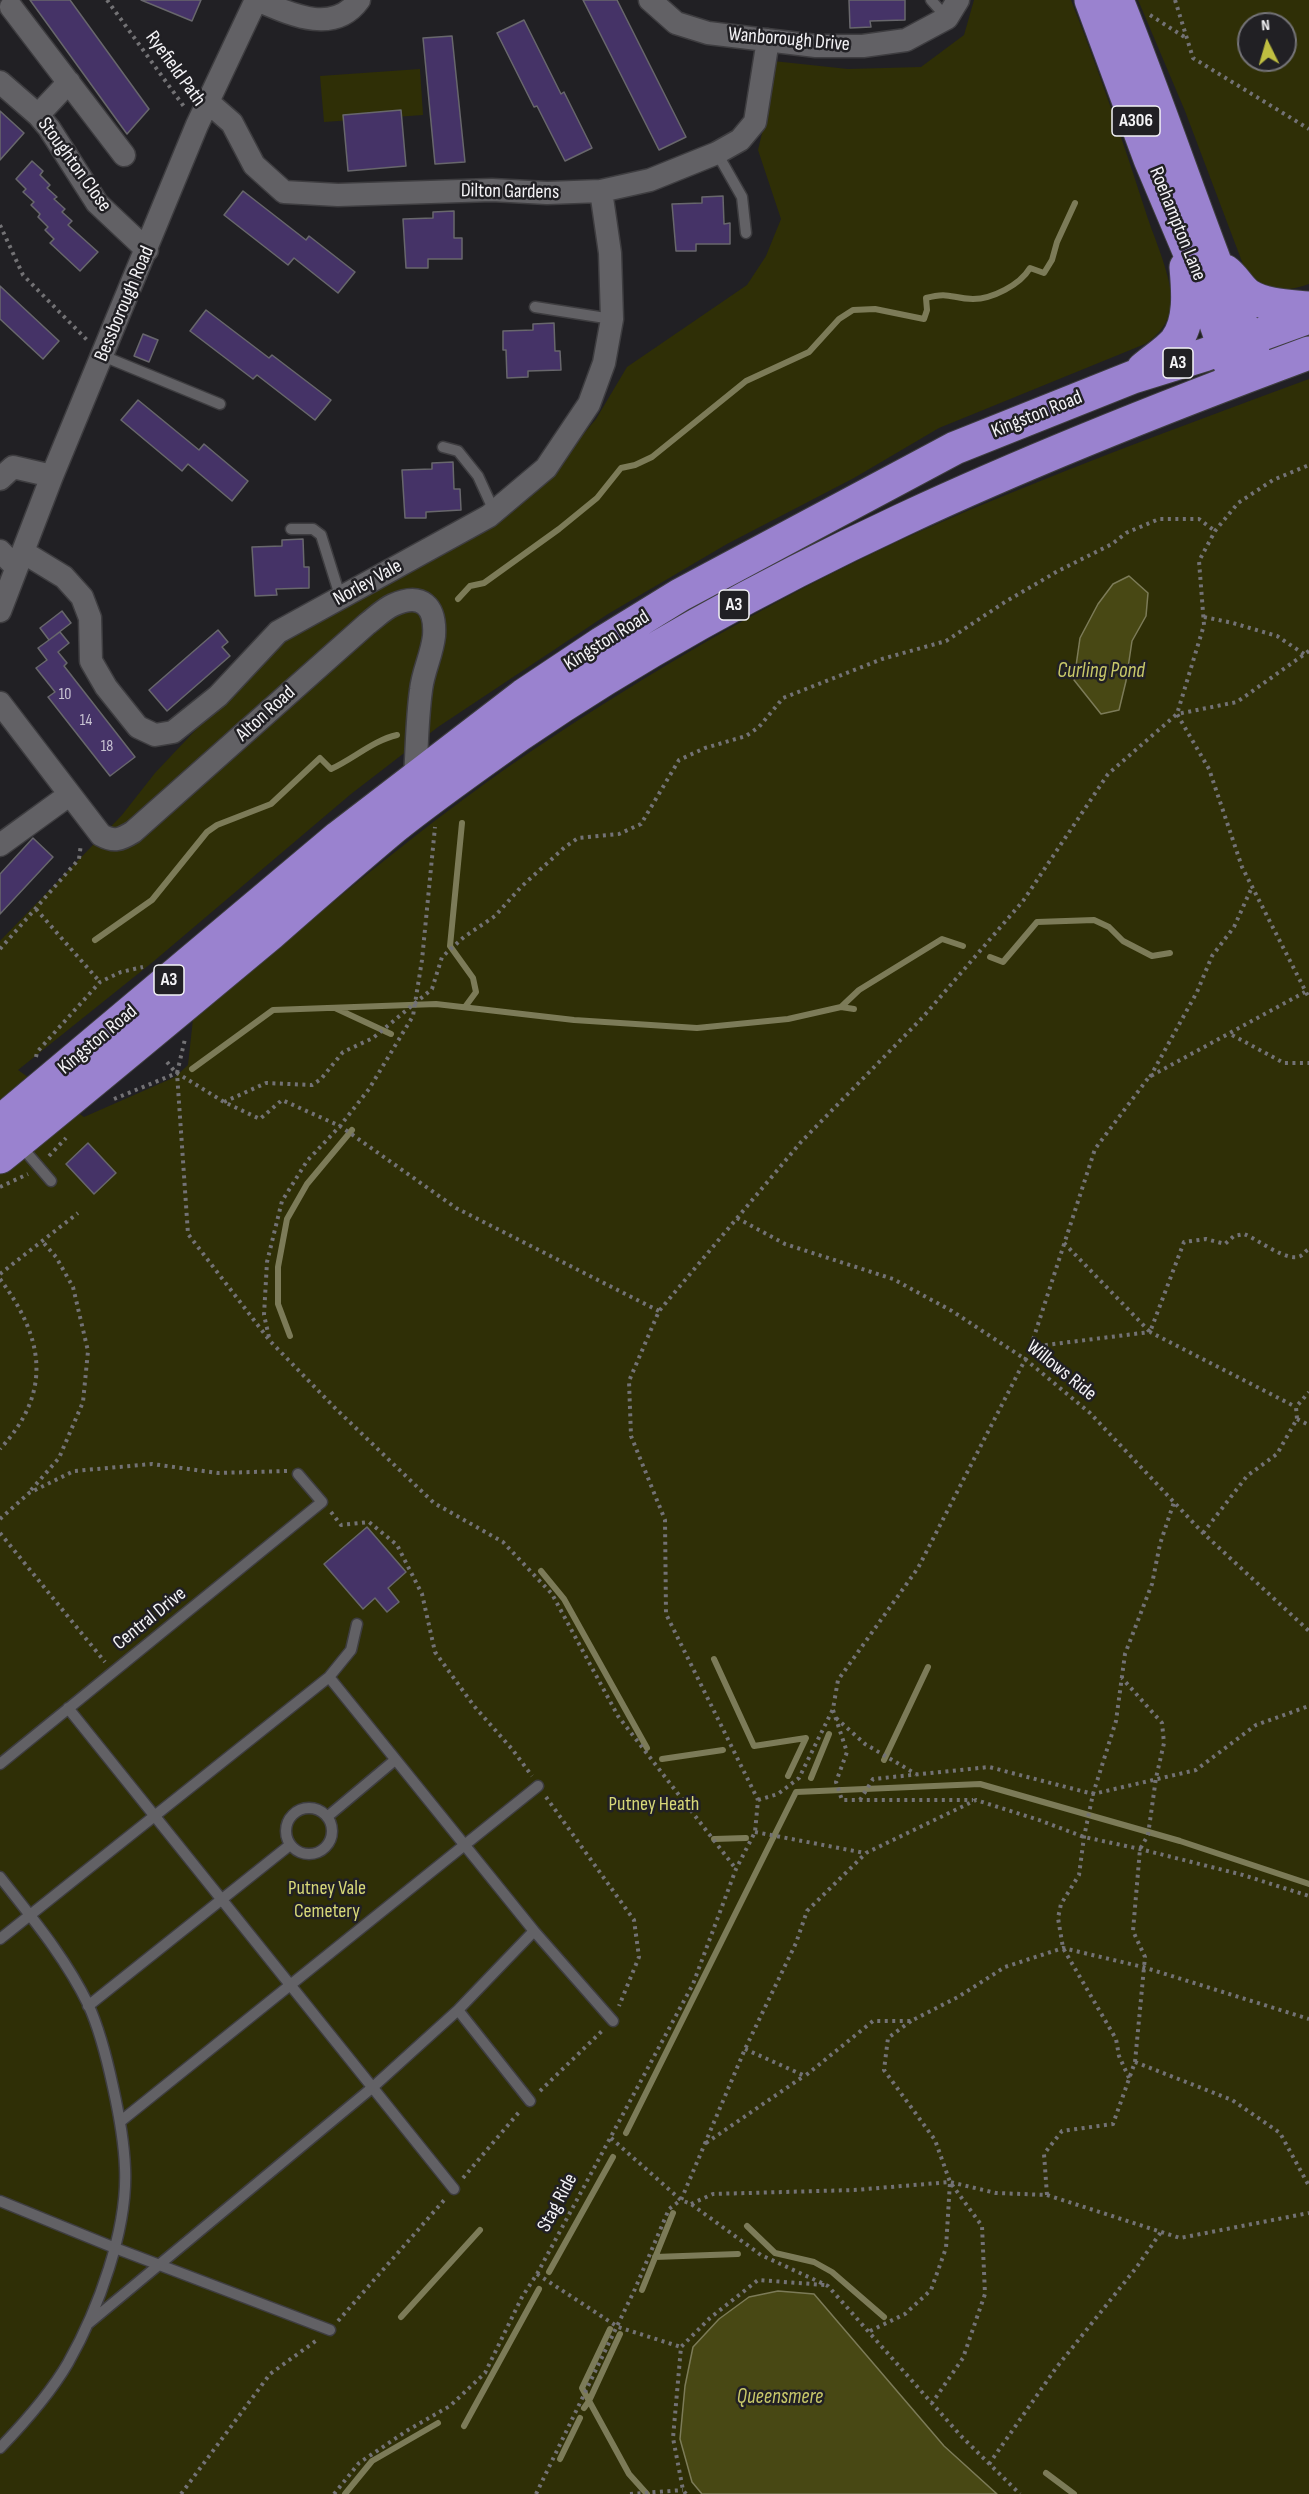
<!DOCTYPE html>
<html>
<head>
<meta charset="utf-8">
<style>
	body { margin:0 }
	#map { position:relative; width:1309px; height:2494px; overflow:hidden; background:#212024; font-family:"Sofia Sans Condensed",sans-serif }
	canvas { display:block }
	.north { position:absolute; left:1237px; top:12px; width:60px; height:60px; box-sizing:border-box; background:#212024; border:2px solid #757478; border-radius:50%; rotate:355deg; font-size:16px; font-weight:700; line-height:24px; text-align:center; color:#f4f3f6 }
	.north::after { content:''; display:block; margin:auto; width:21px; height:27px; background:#bfbe41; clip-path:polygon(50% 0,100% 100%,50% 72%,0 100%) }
</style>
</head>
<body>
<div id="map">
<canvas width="1309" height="2494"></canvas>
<div class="north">N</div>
</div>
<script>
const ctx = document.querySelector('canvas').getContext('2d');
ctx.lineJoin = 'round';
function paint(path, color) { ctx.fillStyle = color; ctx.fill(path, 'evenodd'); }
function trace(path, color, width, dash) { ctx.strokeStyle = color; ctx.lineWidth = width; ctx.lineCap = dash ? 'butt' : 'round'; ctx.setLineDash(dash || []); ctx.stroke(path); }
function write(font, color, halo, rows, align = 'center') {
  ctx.font = font + ' "Sofia Sans Condensed",sans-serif'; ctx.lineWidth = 5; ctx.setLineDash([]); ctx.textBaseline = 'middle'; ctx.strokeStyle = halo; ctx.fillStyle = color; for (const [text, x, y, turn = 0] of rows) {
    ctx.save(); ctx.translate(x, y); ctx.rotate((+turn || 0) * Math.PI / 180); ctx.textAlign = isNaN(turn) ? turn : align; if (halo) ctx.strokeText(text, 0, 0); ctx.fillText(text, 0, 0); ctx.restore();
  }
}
paint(new Path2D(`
	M974,0H1071C1099,71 1124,144 1147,216C1155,240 1169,271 1171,295C1173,317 1162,333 1145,344L939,428L854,478L727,544L608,614L438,727L351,794L154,961L18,1070L84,1117L175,1077L188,1065L193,1019C311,921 428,818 557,734C673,658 794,588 921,531C1048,475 1179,427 1309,379V2494H0V941L122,815L155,773L273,648L452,548L543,482L596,419L627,367L747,285L766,256L781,219L758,150L763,129L773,61L848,69L921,67L964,35Z
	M1138,0H1309V284C1281,294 1263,291 1244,267L1185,111ZM1249,24H1285V60H1249Z
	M420,69L423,115L324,122L320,76Z`), '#2f2f06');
const water = new Path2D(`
	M1129,576L1148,593L1146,616L1132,641L1126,681L1119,710L1101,714L1074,680L1080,638L1098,604L1113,584Z
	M778,2291L814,2294L944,2446L997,2494H702L692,2482L680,2439L685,2386L693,2347L719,2319L749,2297Z`);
paint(water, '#484814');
trace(water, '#7c7b58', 1.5);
trace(new Path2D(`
	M458,599L470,586L484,583L559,529L597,498L621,468L635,465L652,457L746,381L809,352L839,319L853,310L875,309L924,319L927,310L926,298C950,291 952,299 973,299C992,299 1020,285 1030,268L1044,273L1052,260L1057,242L1075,203
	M462,823L450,946L473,978L476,992L465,1007
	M95,940L152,900L207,832L217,825L271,804L320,758L331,769C353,759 374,740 397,735
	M990,957L1003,962L1037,922L1094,920L1109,927L1123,941L1152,956L1170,953
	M841,1007L859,990L942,939L963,946
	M335,1008L391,1034
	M192,1069L273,1010L436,1004L574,1020L697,1028L788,1019L841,1007L854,1009
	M290,1336L278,1304V1267L287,1219L307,1184L352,1130
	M541,1571L564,1599L647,1748
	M714,1659L754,1746L806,1738L788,1776
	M662,1759L723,1750
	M884,1760L928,1667
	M811,1778L829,1734
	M714,1839L746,1838
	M626,2133L796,1792L980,1784L1180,1841L1309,1884
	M747,2226L775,2253L814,2262L832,2272L884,2317
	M655,2257L738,2254
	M549,2272L613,2157
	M642,2290L673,2213
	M401,2317L480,2230
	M610,2329L582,2388L629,2474L647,2494
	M584,2408L589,2401L620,2334
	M464,2426L539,2289
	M560,2459L580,2418
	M1046,2473L1074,2494
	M345,2494L372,2461L438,2423`), '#7c7b58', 6);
const building = new Path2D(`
	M30,0H70L149,109L127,134Z
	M141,0H201L192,21Z
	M583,0H617L686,137L659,150Z
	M849,0H905V20L870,21L871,27L850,28Z
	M524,20L561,94L564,92L592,148L565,161L537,106L534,107L497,33Z
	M452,36L465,162L435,164L423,38Z
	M401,110L406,166L348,171L343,115Z
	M0,111L24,133L0,160Z
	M32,161L43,171L40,175L50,185L47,188L57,197L54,199L65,209L62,212L72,221L68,225L98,252L80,271L50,243L54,239L45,230L48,227L38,217L40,214L31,205L34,202L23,192L26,189L16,179Z
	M243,191L306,240L309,236L355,272L338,293L294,258L288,265L224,215Z
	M723,196L724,224L730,223V244H696V251H676L672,204L702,203V197Z
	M454,211V238H462V259H428V268H406L403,219L433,218V212Z
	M0,286L59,341L43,359L0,319Z
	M206,310L269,358L272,355L331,400L315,420L257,375L253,379L190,331Z
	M554,323L555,351H560L561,370L528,371V377L507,378L506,350H503V331L533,330V324Z
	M143,334L158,340L149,362L134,356Z
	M138,400L199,450L204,444L248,481L232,501L188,464L182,471L121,420Z
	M453,462L454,489H460L461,510L426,512V518H405L402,470L432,469V463Z
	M303,539L304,567H309V588L276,589L277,595L255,596L252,547L282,546V540Z
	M62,611L71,623L49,640L40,628Z
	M218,630L228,642L222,647L230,656L167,711L149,690Z
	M60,632L69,643L58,652L67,663L64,666L135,757L110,776L48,697L55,692L36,668L47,660L38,648Z
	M33,838L53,857L0,914V874Z
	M88,1143L116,1173L94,1194L66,1164Z
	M367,1527L406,1572L388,1588L399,1602L387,1612L375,1598L363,1609L324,1564Z`);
paint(building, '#453367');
trace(building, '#68676c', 1.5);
const lane = new Path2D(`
	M931,0L947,18
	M717,153L742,197L746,233
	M535,307L612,319
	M103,356L220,404
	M443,447L458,451L478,476L494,511
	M291,529H313L321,535L341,599
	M20,1145L51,1181
	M329,1677L351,1650L357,1624
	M68,1708L454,2189
	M0,1764L322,1502L298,1474
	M286 1831a23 23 0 1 1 46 0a23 23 0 1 1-46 0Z
	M327,1817L395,1760
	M0,1877C32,1918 65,1957 88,2004C100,2030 107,2059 113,2087C119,2114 124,2141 125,2168C128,2229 98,2310 68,2363C50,2394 25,2422 0,2448
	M0,1939L329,1677L534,1931L613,2021
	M88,2006L290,1845
	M458,2010L530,2101
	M121,2121L538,1786
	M0,2201L115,2248L330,2330
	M89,2323L373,2087L458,2010L534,1931`);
const street = new Path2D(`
	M257,0C288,13 333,36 359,0
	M650,0L676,23L708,33L816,46H863L906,40L947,18L958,0
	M11,7L124,155
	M0,82L38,115L49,128L97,203L147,250
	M208,102L232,123L254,165L284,192L338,195L492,190L547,193L601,191L650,180L717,153L740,140L755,122L768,40
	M38,115L69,82
	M0,479L13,467L52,476
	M0,551L16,567
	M23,552L64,577L82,597L90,618L91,661L106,687L138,727L155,735L173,732L218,696L278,632L489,516L546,468L589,404L604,363L612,319L610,253L601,191
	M0,611L52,476L197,125L256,0
	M0,703L101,835C114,842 120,840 133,832L367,624C375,618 384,609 393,605C422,592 436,606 434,636C432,655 423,671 421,690C417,719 417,748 415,777
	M0,845L69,795`);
const highway = new Path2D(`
	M1091,0L1150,159L1199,275L1231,367
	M1117,0C1152,87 1182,175 1215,262C1228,295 1244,326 1255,359
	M1225,271C1234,277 1239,289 1248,295C1265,306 1289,306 1309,308
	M1143,369C1153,360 1168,351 1176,341C1191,321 1188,290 1186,267
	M0,1122L339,837L524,695L602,643L680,595L955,448L1133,377L1204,355L1309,317
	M0,1157C91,1083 180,1009 270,934C311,898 352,862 394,827C434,795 477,765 519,735C762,569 1034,455 1309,353`);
trace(lane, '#3e3d40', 13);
trace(street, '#3e3d40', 25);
trace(highway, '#3e3d40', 35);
trace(new Path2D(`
	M107,0L185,108
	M1175,0L1193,58L1309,129
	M1150,15L1186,38
	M0,225L23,275L88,341
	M1204,617L1233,623L1277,636L1304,654
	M1309,651L1237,702L1177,714L1209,769L1242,867L1309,998
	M36,909L100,982
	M0,949L79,859L81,844
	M1232,1035L1284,1063H1309
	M36,1057L37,1052L100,982L121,972L143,967
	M167,1062L176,1073
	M177,1073L185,1039
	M1150,1077L1197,992L1212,956L1234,927L1252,887
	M114,1099L177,1073
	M224,1102L266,1083L312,1085L321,1079L343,1052L373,1038L432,989L442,957L464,937L495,916L521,887L565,847L578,838L619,834L641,824L679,760L705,748L746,736L759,727L783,698L882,659L946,641L1005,602L1058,571L1112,544L1126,533L1159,519H1199L1215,531
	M49,1156L66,1138
	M0,1187L28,1174
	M737,1218L785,1244L893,1279L952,1311L1025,1359L1090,1413L1203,1533L1309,1631
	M1064,1243L1150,1332L1184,1242L1206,1239L1225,1244L1234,1236L1244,1234C1256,1238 1290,1265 1302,1255C1305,1253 1306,1250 1309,1249
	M0,1274L78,1213
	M0,1279C44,1338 53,1392 0,1449
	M659,1311L456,1208L340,1126L282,1100L260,1119L224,1102L177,1073L188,1234L270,1341L336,1409L434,1503L503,1542L552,1594L618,1716L736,1869
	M269,1337L264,1315L267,1262L282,1201L307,1161L340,1126L369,1089L413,1016L422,960L435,827
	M1030,1347L1150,1332L1296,1407
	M1297,1419L1309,1425
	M31,1490L59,1458L83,1402L88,1351L73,1287L56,1257L42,1241
	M331,1512L341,1525L369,1522L397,1545L422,1594L435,1652L474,1706L512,1749L532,1776
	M0,1519L29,1493L74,1471L152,1464L218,1473L287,1471
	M0,1533L105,1662
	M1203,1533L1247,1476L1277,1454L1297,1419L1296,1407L1309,1392
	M833,1710L847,1752L836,1782L842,1800H973
	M836,1718L865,1744L916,1774
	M546,1797L634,1920L639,1957L619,2006
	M758,1800L778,1794L799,1778L833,1709L838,1680L918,1568L1029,1352L1095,1149L1149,1077L1305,992
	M860,1800L873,1779L989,1767L1093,1794L1196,1770L1256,1725L1309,1706
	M755,1832L865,1853
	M911,2021L888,2038L884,2070L935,2140L950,2182L982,2226L985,2294L963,2358L932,2403
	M745,2049L805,2076L873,2021H911L958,1997L1005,1967L1063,1948L1143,1967L1309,2019
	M1135,2062L1232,2100L1280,2133L1309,2186
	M1129,2078L1119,2056L1116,2039L1063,1948L1058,1918L1061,1904L1079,1875L1084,1837L1093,1794L1116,1721L1125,1654L1152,1584L1160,1544L1174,1502
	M540,2091L604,2029
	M611,2138L681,2200L691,2204L761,2255L828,2286L961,2436L1020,2494
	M706,2143L804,2076
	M463,2178L520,2111
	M1047,2195L1180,2238L1309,2213
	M691,2204L713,2194L854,2190L950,2182L996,2193L1047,2195L1044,2154L1062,2131L1113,2124L1135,2062L1145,1957L1133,1931L1140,1849L1148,1835L1156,1778L1164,1743L1162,1723L1122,1678
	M537,2274L618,2327L681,2347
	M338,2321L446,2198
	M870,2331L905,2314L931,2290L946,2248L950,2182
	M989,2464L1056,2368L1136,2268L1161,2232
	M181,2494L270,2374L317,2340
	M334,2494L359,2463L408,2430L450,2406L485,2373L522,2297L537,2274L693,1984L736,1869L755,1832L758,1800L666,1614L665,1520L631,1436L629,1381L659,1311L801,1142L923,1017L1023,901L1108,774L1177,714L1204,625L1199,561L1215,531L1238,503L1273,480L1309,465
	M536,2494L635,2289L669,2209L681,2200L745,2049L796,1943L807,1911L866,1853L976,1800L1039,1820L1084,1837L1140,1849L1243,1875L1309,1896
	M630,2494L683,2490
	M686,2494L683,2490L673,2438L681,2347L710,2318L758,2280L825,2285`), '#737275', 4, [3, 4.5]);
trace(lane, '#626165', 10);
trace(street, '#626165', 22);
trace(highway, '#9a82cf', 33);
write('16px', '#c8c3d2', null, [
	["10",65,695],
	["14",86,721],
	["18",107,747]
]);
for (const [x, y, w] of [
	[1136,121,48],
	[1178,363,30],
	[734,605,30],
	[169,980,30]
]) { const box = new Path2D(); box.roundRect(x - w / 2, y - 15, w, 30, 4.5); ctx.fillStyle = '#212024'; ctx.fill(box); trace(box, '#f4f3f6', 1.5); }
write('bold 18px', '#f4f3f6', null, [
	["A306",1136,121],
	["A3",1178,363],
	["A3",734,605],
	["A3",169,980]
]);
write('20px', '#f4f3f6', '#212024', [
	["Wanborough Drive",789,40,5],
	["Ryefield Path",175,69,54],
	["Stoughton Close",74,165,54],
	["Dilton Gardens",510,192,1],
	["Roehampton Lane",1177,224,68],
	["Bessborough Road",125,304,-67],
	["Kingston Road",1037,415,-22],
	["Norley Vale",368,583,-29],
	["Kingston Road",607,641,-32],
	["Alton Road",266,714,-42],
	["Kingston Road",98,1040,-40],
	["Willows Ride",1061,1371,39],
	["Central Drive",150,1619,-39],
	["Stag Ride",558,2203,-62]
]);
write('20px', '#d7d878', '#212024', [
	["Putney Heath",654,1805],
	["Putney Vale",327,1889],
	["Cemetery",327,1912]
]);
write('italic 21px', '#c8c869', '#212024', [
	["Curling Pond",1101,672],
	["Queensmere",780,2398]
]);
</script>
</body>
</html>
